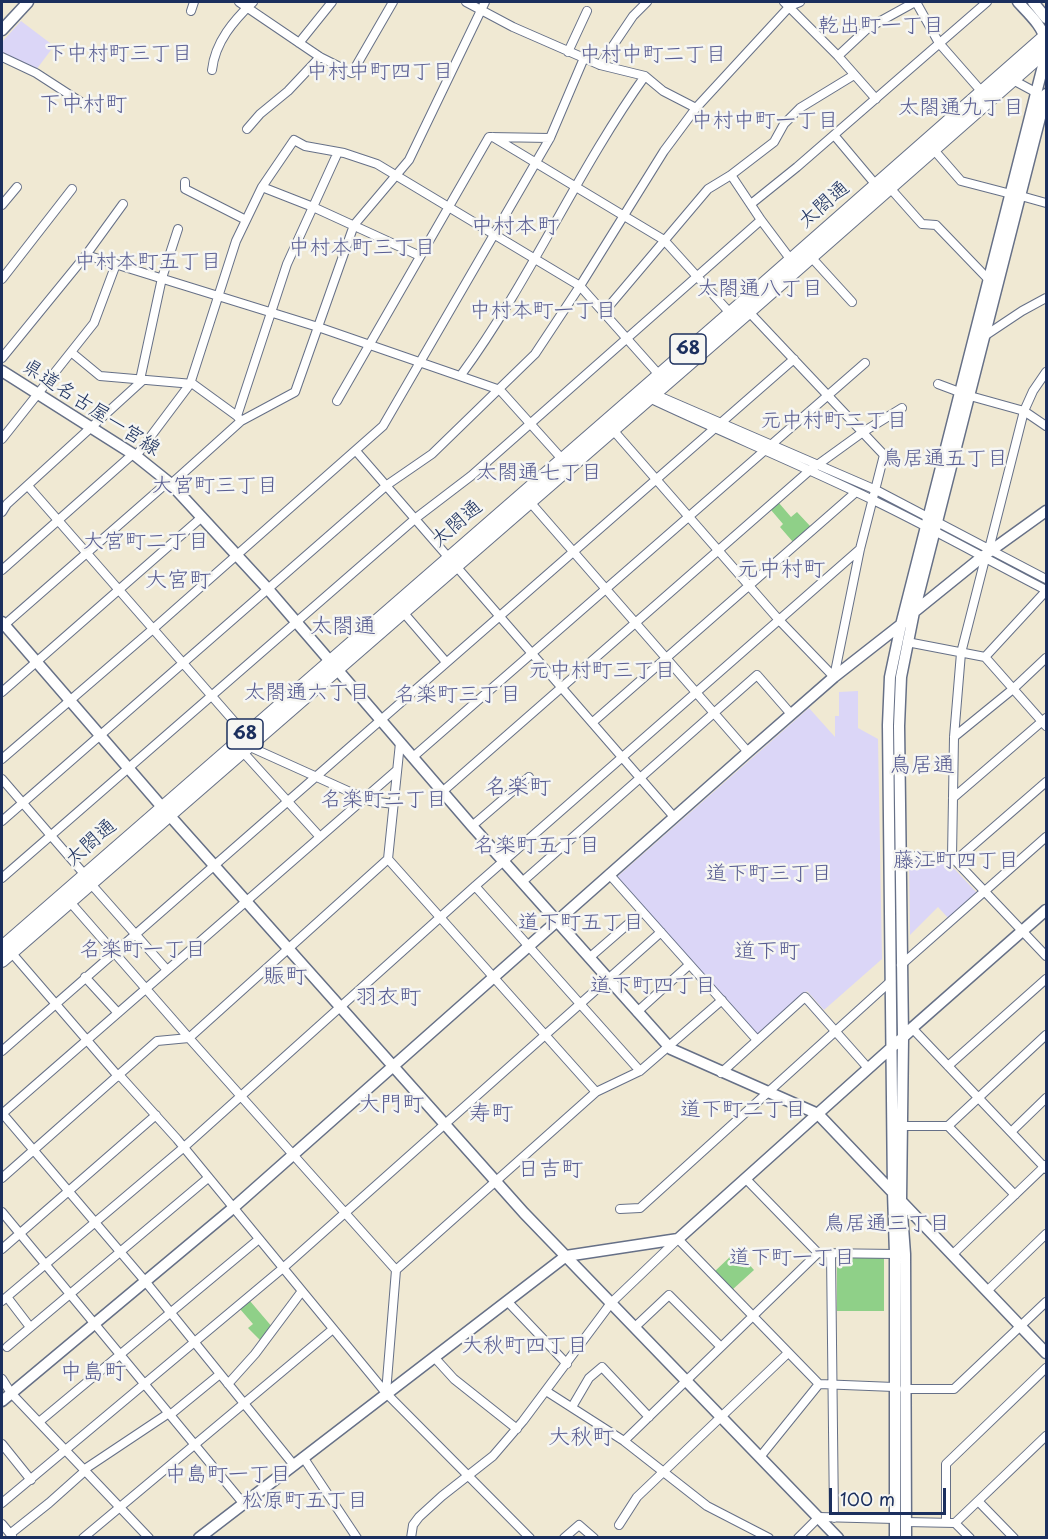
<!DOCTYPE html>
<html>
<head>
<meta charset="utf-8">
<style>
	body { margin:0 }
	#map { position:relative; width:1048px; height:1539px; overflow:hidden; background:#f0e9d3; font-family:"Playpen Sans",sans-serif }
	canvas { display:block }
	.frame { position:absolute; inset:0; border:3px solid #1b2f5e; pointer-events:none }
	.scale { position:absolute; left:829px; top:1488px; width:117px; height:27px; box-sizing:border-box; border:3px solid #1b2f5e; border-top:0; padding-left:8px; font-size:18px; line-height:21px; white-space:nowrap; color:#1b2f5e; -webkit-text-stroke:4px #f6f6f2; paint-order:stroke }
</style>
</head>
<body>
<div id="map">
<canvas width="1048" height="1539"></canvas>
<div class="frame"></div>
<div class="scale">100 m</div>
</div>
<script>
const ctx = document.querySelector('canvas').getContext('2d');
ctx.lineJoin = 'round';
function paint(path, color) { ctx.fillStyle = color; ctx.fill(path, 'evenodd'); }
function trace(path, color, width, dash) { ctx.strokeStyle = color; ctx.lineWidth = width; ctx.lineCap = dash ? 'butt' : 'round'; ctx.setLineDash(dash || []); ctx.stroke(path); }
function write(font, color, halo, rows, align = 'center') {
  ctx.font = font + ' "Playpen Sans","Klee One",sans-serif'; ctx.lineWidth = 5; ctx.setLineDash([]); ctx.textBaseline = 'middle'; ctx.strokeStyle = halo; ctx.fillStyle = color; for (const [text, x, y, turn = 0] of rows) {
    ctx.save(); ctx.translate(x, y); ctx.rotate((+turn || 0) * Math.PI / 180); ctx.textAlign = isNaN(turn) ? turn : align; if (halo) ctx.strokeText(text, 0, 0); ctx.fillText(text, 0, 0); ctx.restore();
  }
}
paint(new Path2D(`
	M21,21L54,46L36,70L2,56V42Z
	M858,691V728L878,739L882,959L824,1010L807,991L757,1034L617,877L809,708L835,737V716H839V692Z
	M912,861H947L977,893L949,919L938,907L910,935L909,863Z`), '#dbd6f7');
paint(new Path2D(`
	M779,503L791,517L797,512L811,527L793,542L780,527L783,524L771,510Z
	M733,1254L743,1266L747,1262L754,1270L732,1290L714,1272Z
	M837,1258H884V1311H837Z
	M250,1301L273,1328L262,1342L248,1328L253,1324L240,1309Z`), '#8fd088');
const street = new Path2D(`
	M239,2L320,57L352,73L393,2
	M466,2L513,27L600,65L645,76L663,91L696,108
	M784,2L838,56L876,99
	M916,2L939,43L982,92
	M191,11L194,2
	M299,43L332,2
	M568,52L587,11
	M838,56L868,28L915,2
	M2,57L36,73L87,106
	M600,65L633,16L647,2
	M212,70C215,42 234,20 253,2
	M1013,80L1037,93
	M247,129L260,114L288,91L320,57
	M834,135L876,185L890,188L922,224L936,225L989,280
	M493,137L664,240L730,313
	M934,150L961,181L1011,194
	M731,175L761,220L791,260
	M185,182V189L246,220
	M262,187L313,207L420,256
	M1021,196L1046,203
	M751,204L797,167L987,2
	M2,205L17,187
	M86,255L318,327L500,390L562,459
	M811,257L852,302
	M2,279L72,189
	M604,312L708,189L731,175L774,142L784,124L800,108L854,75
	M986,335L1022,311L1046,298
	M71,352L100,376L193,384L237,416
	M2,358L86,255L123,204
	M461,375C530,281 577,171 645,76
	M140,380L162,278L178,229
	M938,384L970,396L1024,411L1046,426
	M654,394L876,490L1046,579
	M649,398C723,433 799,464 873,500C931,528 988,560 1046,590
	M337,401L489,137L550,138
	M241,421L237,416L287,264L338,152
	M613,430L779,620L834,677L860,549L884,455L749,312
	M2,439L94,323L116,264
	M356,451L674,817
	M136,456L190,384L236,241L262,187L294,140L305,146L344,153L377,164L580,286L661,377
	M171,484L241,421L295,392L354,225L409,160L485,2
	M28,486L245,734
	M530,502L748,752
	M2,512L7,504L143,380
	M989,549L1024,411L1033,391L1046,372
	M985,559L961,653L954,737L952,857L1046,956
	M2,570L133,454
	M1046,591L985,657L1046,726
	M403,612L446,662
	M2,627L168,482
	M907,642L985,657
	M2,692L202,517
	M593,722L856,492
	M954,737L1013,689L1046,658
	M248,746L370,801L394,804
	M242,751L320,837
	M413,757L865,363
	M2,759L153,629L383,426L550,138L584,58
	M2,779L85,875
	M442,792L809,471L863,432L902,408
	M953,798L1046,718
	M2,821L387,485L432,454L535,354L580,286L664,151L696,108L790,6L800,2
	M472,826L529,777
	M899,856L952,857
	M388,859L596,1092
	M955,861L1046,782
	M609,874L757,1040
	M2,878L416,518L471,476L761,220
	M522,882L757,675L791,714
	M91,884L167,970
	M475,886L640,1071
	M70,902L189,1038
	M10,951L117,1075L122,1078L177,1139L386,1393L530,1538
	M589,958L642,912
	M901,965L1046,837
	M85,977L118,1013
	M637,1012L689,965
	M912,1028L1046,1169
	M2,1051L794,359
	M948,1066L1046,979
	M721,1073L805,997L868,1068
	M2,1113L145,1281L293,1464
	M2,1114L397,770
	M902,1126H948L1046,1035
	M948,1126L1015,1195
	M1011,1132L1046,1098
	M2,1178L157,1041L189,1038
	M746,1179L818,1253L895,1254
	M620,1209L640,1208L891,981
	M2,1212L243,1503
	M2,1249L156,1115
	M831,1253L834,1518
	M952,1255L1046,1165
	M396,1270L596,1092L640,1071L722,1000
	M987,1291L1046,1234
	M7,1297L30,1327
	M2,1301L183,1148L474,887L860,549
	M507,1301L567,1364
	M635,1327L669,1295L721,1347
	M7,1347L208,1178
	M434,1357L454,1379L517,1429
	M2,1379L11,1393L149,1538
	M228,1384L255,1354L302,1291
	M904,1389H954L1046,1302
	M546,1391L624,1441L707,1506L769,1538
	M386,1393L396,1270L189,1038L388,859L400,743
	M572,1407L589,1378L602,1367L649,1417
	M170,1415L220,1374
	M39,1422L259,1239
	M624,1441L818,1253
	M2,1444L31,1480
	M303,1457L357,1538
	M760,1457L819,1384
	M85,1469L169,1413
	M978,1501L1014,1538
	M2,1503L283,1268L661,932
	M906,1522L955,1523L1046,1436
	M946,1522V1464L1046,1368
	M955,1523L970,1538
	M2,1524L12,1536
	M619,1525L637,1497L788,1353
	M10,1534L49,1503L86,1470
	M83,1538L333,1329
	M411,1538L413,1525L419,1517L442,1496L493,1456L523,1421L611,1303L678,1239L819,1384L894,1387
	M564,1538L579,1525L594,1538
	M798,1538L819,1517L895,1519`);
const secondary = new Path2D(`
	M1018,2C1028,13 1044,27 1046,43
	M1033,2L1046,18
	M2,30L28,2
	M2,371L136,456L171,484L267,588L472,826L671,1049L818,1114L1046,1353
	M914,612L982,557L1046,511
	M2,622L162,807L524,1213L838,1538
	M2,1401L233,1208L748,752L834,677L903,623
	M199,1538L566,1256L678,1239L910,1031L912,1028L1046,910
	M895,1538V1254L893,1192L888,725L890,677L901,625L1046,54
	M906,1538L905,1254L901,1200L903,1038L899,726L901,677L914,612L1046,94`);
const primary = new Path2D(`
	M2,947L730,313L1046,35
	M2,961L749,312L1046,51`);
trace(street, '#667087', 10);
trace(secondary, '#667087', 13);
trace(primary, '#667087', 14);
trace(street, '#fff', 8);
trace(secondary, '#fff', 10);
trace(primary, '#fff', 12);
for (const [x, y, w] of [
	[688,349,36],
	[245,734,36]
]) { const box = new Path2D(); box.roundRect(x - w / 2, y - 15, w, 30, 4.5); ctx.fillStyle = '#f6f6f2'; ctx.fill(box); trace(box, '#1b2f5e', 1.5); }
write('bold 18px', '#1b2f5e', null, [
	["68",688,349],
	["68",245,734]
]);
write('20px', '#1b2f5e', '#f6f6f2', [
	["太閤通",824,205,-41],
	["県道名古屋一宮線",91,408,33],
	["太閤通",457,524,-41],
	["太閤通",91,843,-41]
]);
write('21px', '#585d92', '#f6f6f2', [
	["乾出町一丁目",881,26],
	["下中村町三丁目",119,54],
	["中村中町二丁目",653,55],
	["中村中町四丁目",380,72],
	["太閤通九丁目",961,108],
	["中村中町一丁目",765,121],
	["中村本町三丁目",362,248],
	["中村本町五丁目",148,262],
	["太閤通八丁目",760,289],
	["中村本町一丁目",543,311],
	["元中村町二丁目",834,421],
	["鳥居通五丁目",945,459],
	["太閤通七丁目",539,473],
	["大宮町三丁目",215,486],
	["大宮町二丁目",146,542],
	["元中村町三丁目",602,671],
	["太閤通六丁目",307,693],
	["名楽町三丁目",458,695],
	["名楽町二丁目",384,800],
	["名楽町五丁目",537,846],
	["藤江町四丁目",956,861],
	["道下町三丁目",769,874],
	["道下町五丁目",581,923],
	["名楽町一丁目",143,950],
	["道下町四丁目",653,986],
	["道下町二丁目",743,1110],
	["鳥居通三丁目",887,1224],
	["道下町一丁目",792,1258],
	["大秋町四丁目",525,1346],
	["中島町一丁目",228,1475],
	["松原町五丁目",305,1501]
]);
write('22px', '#585d92', '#f6f6f2', [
	["下中村町",83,105],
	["中村本町",515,227],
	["元中村町",781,570],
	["大宮町",178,581],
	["太閤通",343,627],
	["鳥居通",922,766],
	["名楽町",518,788],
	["道下町",767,952],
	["賑町",285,977],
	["羽衣町",388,998],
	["大門町",391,1105],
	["寿町",491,1114],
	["日吉町",550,1170],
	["中島町",93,1373],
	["大秋町",581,1438]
]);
</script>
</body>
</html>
